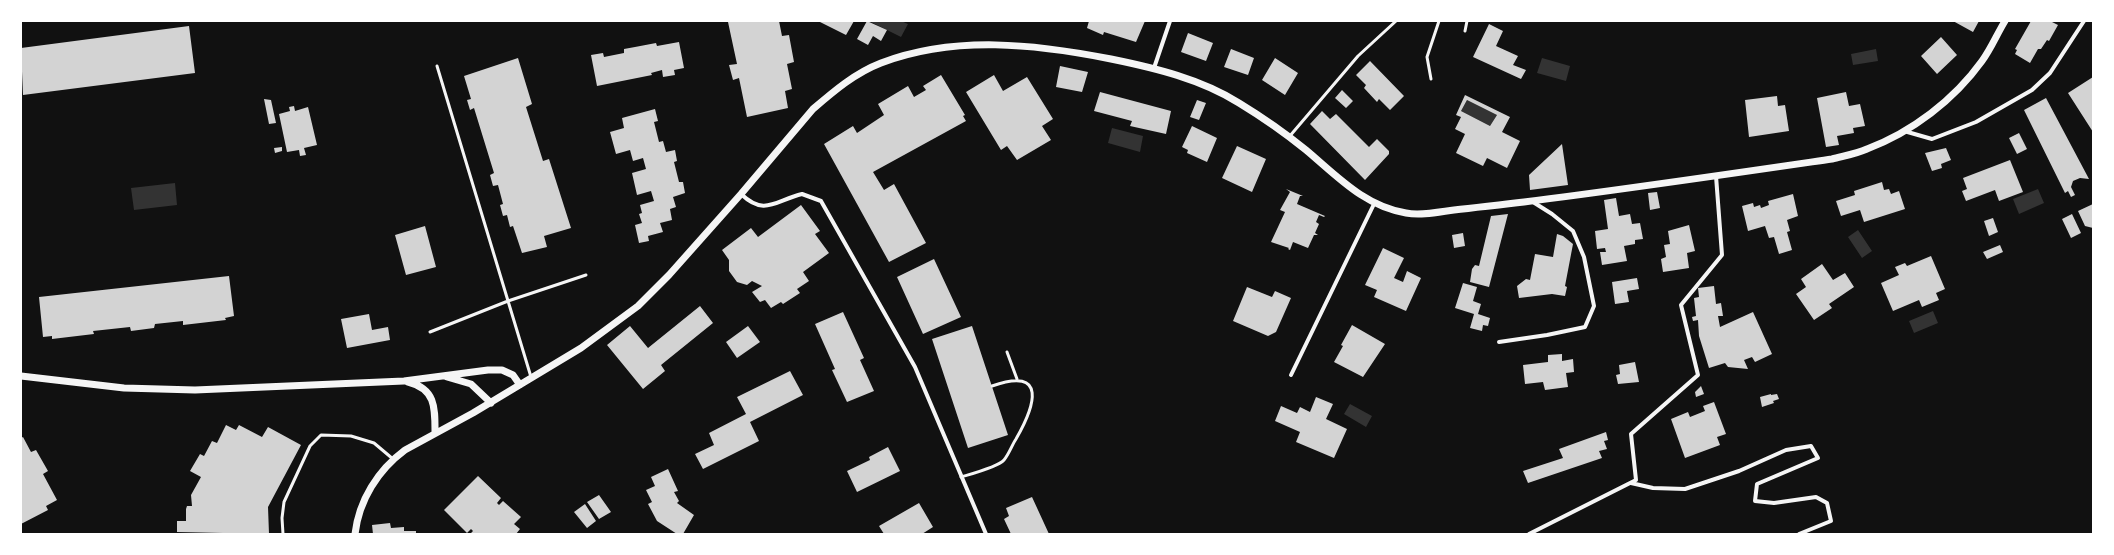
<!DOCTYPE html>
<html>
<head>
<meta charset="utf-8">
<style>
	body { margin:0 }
	#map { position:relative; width:2114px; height:555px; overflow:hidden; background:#111; font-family:"Archivo Narrow",sans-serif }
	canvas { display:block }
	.frame { position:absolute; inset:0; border:22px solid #fff; pointer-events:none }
</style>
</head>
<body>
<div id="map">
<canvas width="2114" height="555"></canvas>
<div class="frame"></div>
</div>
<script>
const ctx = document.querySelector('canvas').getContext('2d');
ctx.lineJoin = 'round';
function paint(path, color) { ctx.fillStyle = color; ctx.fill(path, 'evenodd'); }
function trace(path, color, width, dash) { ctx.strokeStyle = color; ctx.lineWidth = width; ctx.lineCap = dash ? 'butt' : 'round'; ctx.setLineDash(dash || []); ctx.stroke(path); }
paint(new Path2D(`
	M869,21H901L908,24L901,37Z
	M1876,49L1878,61L1853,65L1851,54Z
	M1542,58L1570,66L1566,81L1537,73Z
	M1467,100L1497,115L1490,126L1461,111Z
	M1112,128L1143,136L1140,152L1108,143Z
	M175,183L177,205L134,210L131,188Z
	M2038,189L2044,203L2019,214L2013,199Z
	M1858,230L1872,251L1862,258L1848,237Z
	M1933,311L1938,323L1914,333L1909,321Z
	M1350,404L1372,416L1366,427L1344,414Z`), '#333');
paint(new Path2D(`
	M734,21H779L782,36L789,35L794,62L787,64L792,89L785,91L788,108L747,117L739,78L733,80L729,65L737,64L728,22Z
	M818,21H854L846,35Z
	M867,21L887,30L881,41L873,36L868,45L857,39Z
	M1089,21H1145L1136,42L1104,32L1103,35L1087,28Z
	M1953,21H1979L1973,32Z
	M2031,21H2050L2058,25L2049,41L2047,40L2041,49H2038L2030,63L2015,54L2017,50L2015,49Z
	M1489,24L1503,31L1496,46L1518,56L1513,65L1526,70L1521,79L1473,57Z
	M189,26L195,73L23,95L21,48Z
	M1188,33L1213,43L1206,61L1181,52Z
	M1941,37L1957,55L1937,74L1921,56Z
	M679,42L684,68L674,70L675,75L663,77L662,70L651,73L652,75L597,86L591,55L603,53L604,57L624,53V49L635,47L656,43L657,46Z
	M1231,49L1254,58L1248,75L1224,67Z
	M518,58L532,104L526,107L543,161L549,159L571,228L544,236L547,247L522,253L513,226L510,227L507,215L503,216L500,205L503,204L498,185L493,186L490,175L494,173L474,108L470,110L467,100L471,99L464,76Z
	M1275,58L1298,73L1285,95L1262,80Z
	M1370,61L1404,96L1390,110L1379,99L1377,102L1364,88L1366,85L1356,75Z
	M1060,66L1088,72L1082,92L1056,87Z
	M941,75L965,115L963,116L966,121L873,172L884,190L894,184L926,243L889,262L824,144L853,126L857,133L884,115L878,104L908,86L914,97L926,90L923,86Z
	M994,75L1003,91L1027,77L1053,119L1042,126L1051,140L1017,160L1007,146L1001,150L966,92Z
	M2093,77V132L2068,93Z
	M1342,90L1353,101L1346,108L1335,98Z
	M1100,92L1171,111L1166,134L1130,126L1132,121L1094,111Z
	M1846,92L1849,106L1860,104L1865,126L1853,128L1854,133L1837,136L1839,145L1826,147L1817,98Z
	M1465,95L1510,117L1502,132L1520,141L1507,168L1487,158L1483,166L1456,153L1465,134L1455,129L1461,117L1456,115ZM1467,100L1497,115L1490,126L1461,111Z
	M1777,96L1778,106L1785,105L1789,131L1749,137L1745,100Z
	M2046,98L2089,179L2080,178L2073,181L2071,187L2075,195L2071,197L2068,191L2065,193L2024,110Z
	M264,99L271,100L276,123L269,124Z
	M1197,100L1206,103L1199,120L1190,117Z
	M294,106L295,111L308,107L317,145L304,148L306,155L300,156L299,150L287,152L279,114L290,111L289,107Z
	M655,109L658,121L654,122L659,142L663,141L666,152L675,150L677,161L674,162L679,182H683L685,193L673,197L676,207L670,209L672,220L660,223L663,232L648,236L649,241L639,243L635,225L642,223L639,214L642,213L640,205L654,201L651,191L637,195L632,173L646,169L643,158L633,161L630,150L616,154L610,132L624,128L622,118Z
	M1322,111L1330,119L1336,114L1369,147L1377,139L1389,151V154L1365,180L1310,124Z
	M1192,126L1217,138L1207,162L1187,153L1188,150L1182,147Z
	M2019,133L2027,149L2017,154L2009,138Z
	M1562,144L1568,185L1530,190L1529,175Z
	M1237,146L1266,159L1252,192L1222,178Z
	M282,147V151L275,153L274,148Z
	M1946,148L1951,160L1941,164L1942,168L1932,171L1925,153Z
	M2010,160L2023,192L1999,201L1995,190L1966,201L1962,191L1967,189L1963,178Z
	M1882,182L1884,190L1889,189L1891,194L1899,191L1905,209L1864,222L1860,210L1841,216L1836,201L1855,195L1854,191Z
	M1286,189L1303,196H1300L1297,204L1325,216L1324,217L1319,215L1316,222L1319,224L1315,233L1318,235H1314L1308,248L1293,242L1290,250L1288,249L1289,248L1271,242L1285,212L1280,210L1290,192Z
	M1657,192L1660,208L1650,210L1648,193Z
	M1793,194L1798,216L1787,220L1790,231L1787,232L1792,250L1779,254L1774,237L1769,238L1765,226L1748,231L1742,206L1753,203L1754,207L1760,205L1761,208L1769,205L1768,201Z
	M1616,198L1619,216L1630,214L1632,224L1640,223L1643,239L1635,240V244L1624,246L1627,261L1602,265L1600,252H1606L1605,248L1597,249L1595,231L1608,229L1604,200Z
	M2093,204V228L2085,226L2078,211Z
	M801,205L820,231L815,234L829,253L803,272L809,281L797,289L800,293L783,304L781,302L771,308L765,300L760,302L752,292L762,286L752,281L747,285L737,282L729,271V260L722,250L751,228L758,237Z
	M1508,214L1489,287L1470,282L1472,269L1475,265L1479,266L1491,216Z
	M2072,214L2081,233L2071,238L2062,219Z
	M1993,218L1998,232L1989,236L1984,221Z
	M1689,225L1695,251L1687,253L1689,268L1663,272L1661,259L1666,257L1664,245L1670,244L1668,231Z
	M425,226L436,267L406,275L395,235Z
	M1463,233L1465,246L1454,248L1452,235Z
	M1557,234L1563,236L1573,244L1565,286L1567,287L1565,296L1552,294L1519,298L1517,286L1526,279L1530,280L1535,254L1553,257Z
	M2000,245L2003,252L1987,259L1983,252Z
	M1383,248L1404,258L1394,278L1403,282L1407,271L1421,278L1406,311L1374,297L1377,290L1365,285Z
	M1931,256L1945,289L1936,293L1939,300L1922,307L1919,300L1893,311L1881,283L1899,275L1895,267L1905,263L1907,266Z
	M934,259L961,317L923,334L897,277Z
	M1822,264L1833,280L1845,273L1854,287L1829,304L1832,308L1814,320L1796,294L1806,287L1801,279Z
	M229,276L234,316L225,318L226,320L183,325V321L155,324L154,328L131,331L130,327L93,331L94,334L52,339V336L43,337L39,297Z
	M1637,278L1639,289L1627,291L1629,302L1615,304L1612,282Z
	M1463,283L1477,287L1473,301L1481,304L1478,314L1490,318L1488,326L1483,325L1482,331L1470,328L1474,314L1455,308Z
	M1714,286L1716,304L1721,303L1723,316H1718L1720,327L1753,312L1772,354L1755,362L1752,357L1744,360L1748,369L1728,367L1725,363L1709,368L1699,336L1698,320L1693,321L1692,317L1696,316L1694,298L1699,297L1698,288Z
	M1247,287L1272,297L1275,291L1291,298L1276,332L1268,336L1233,321Z
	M700,306L713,323L661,365L665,371L643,389L607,345L630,326L648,348Z
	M843,312L864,358L860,360L874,391L847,402L832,370L835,369L815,324Z
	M369,314L372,330L388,327L390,340L347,348L341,319Z
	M1352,325L1385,344L1363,377L1334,362L1343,346L1341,345Z
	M748,326L760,342L737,358L726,342Z
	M972,326L1008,435L968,448L932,339Z
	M1562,354V361L1573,359L1574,372L1566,373L1568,387L1545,390L1543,382L1525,384L1523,365L1548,362V355Z
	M1635,362L1639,382L1618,384L1616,375L1620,374L1619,365Z
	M790,371L803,395L750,422L759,441L703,469L695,454L714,445L709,433L746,414L737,397Z
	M1701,386L1704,394L1696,397L1695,392Z
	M1771,394V395L1777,394L1779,399L1773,401L1774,403L1762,407L1760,397Z
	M1316,397L1333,404L1326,419L1347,429L1334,458L1296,442L1300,432L1275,421L1281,406L1297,413L1300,407L1310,412Z
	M1714,402L1726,434L1717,437L1720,445L1685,458L1671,419L1688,412L1690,417L1705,411L1703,406Z
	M226,425L236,430L239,425L262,437L268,427L301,445L268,507L269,534L177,532V521H186V509L187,506H192L191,495L201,477L190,471L200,454L204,456L212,441L217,443Z
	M1606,432L1608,440L1604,441L1607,449L1599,451L1602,458L1528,483L1523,471L1563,458L1559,449Z
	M23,437L31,452L36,450L48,471L43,474L57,500L46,506L48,510L21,524V438Z
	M888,447L900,471L857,492L847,471L870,460L869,457Z
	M668,469L678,491L674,492L679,501L677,503L694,515L683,534H677L657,521L648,504L652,502L646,490L655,486L651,477Z
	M478,476L501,498L497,503L499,505L503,501L521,517L514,524L520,529L516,534H470L473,531L471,529L467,533L444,510Z
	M599,495L611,512L599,519L587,502Z
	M1032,497L1049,534H1011L1004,519L1009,516L1006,508Z
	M919,503L933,527L922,534H884L879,526Z
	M585,504L596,521L587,528L574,512Z
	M390,523L391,528L404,527V531H416V534H373L372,525Z`), '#d3d3d3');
trace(new Path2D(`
	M1465,31L1467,21
	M437,66L531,377
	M1431,79L1427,57L1439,21
	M1289,137L1358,56L1396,21
	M430,332L508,301L586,275
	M1007,352L1017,379
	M961,477C971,474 998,467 1004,460C1009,454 1012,445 1016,439C1035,406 1048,366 992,386
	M283,534L282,518L284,502L310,446L321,435L351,436L374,443L393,459`), '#f5f5f5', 3);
trace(new Path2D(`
	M1154,68L1170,21
	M1904,131L1932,139L1976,122L2032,90L2050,73L2084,21
	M741,194C765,217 776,200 802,194L821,201L915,367L986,534
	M1499,342L1547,335L1585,327L1594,306L1584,257L1573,231L1552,214L1533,202
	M1291,375L1374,204
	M1631,483L1653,488L1685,489L1739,471L1786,450L1811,446L1818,458L1757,484L1755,501L1774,503L1816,497L1827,503L1831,521L1799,534
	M1529,534L1636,480L1631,434L1698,375L1681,305L1722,255L1716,176`), '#f5f5f5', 4);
trace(new Path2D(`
	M21,376L124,388L195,390L404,381L488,370H502L513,375L520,385
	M447,377L471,384L491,403
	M408,382C436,389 435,408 435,433
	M355,534C359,500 378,470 405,450L473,413L581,348L638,306L669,275L741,194L813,109C834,91 855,73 881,63C955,35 1035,44 1111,59C1155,68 1201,79 1239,103C1262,117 1285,133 1306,150C1337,176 1364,206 1406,213C1421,216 1439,212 1454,210C1478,207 1501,205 1524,202C1627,189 1729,174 1832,159C1843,156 1856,154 1867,149C1912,132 1954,100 1982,61C1991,49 1997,34 2005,21`), '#f5f5f5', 7);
</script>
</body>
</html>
